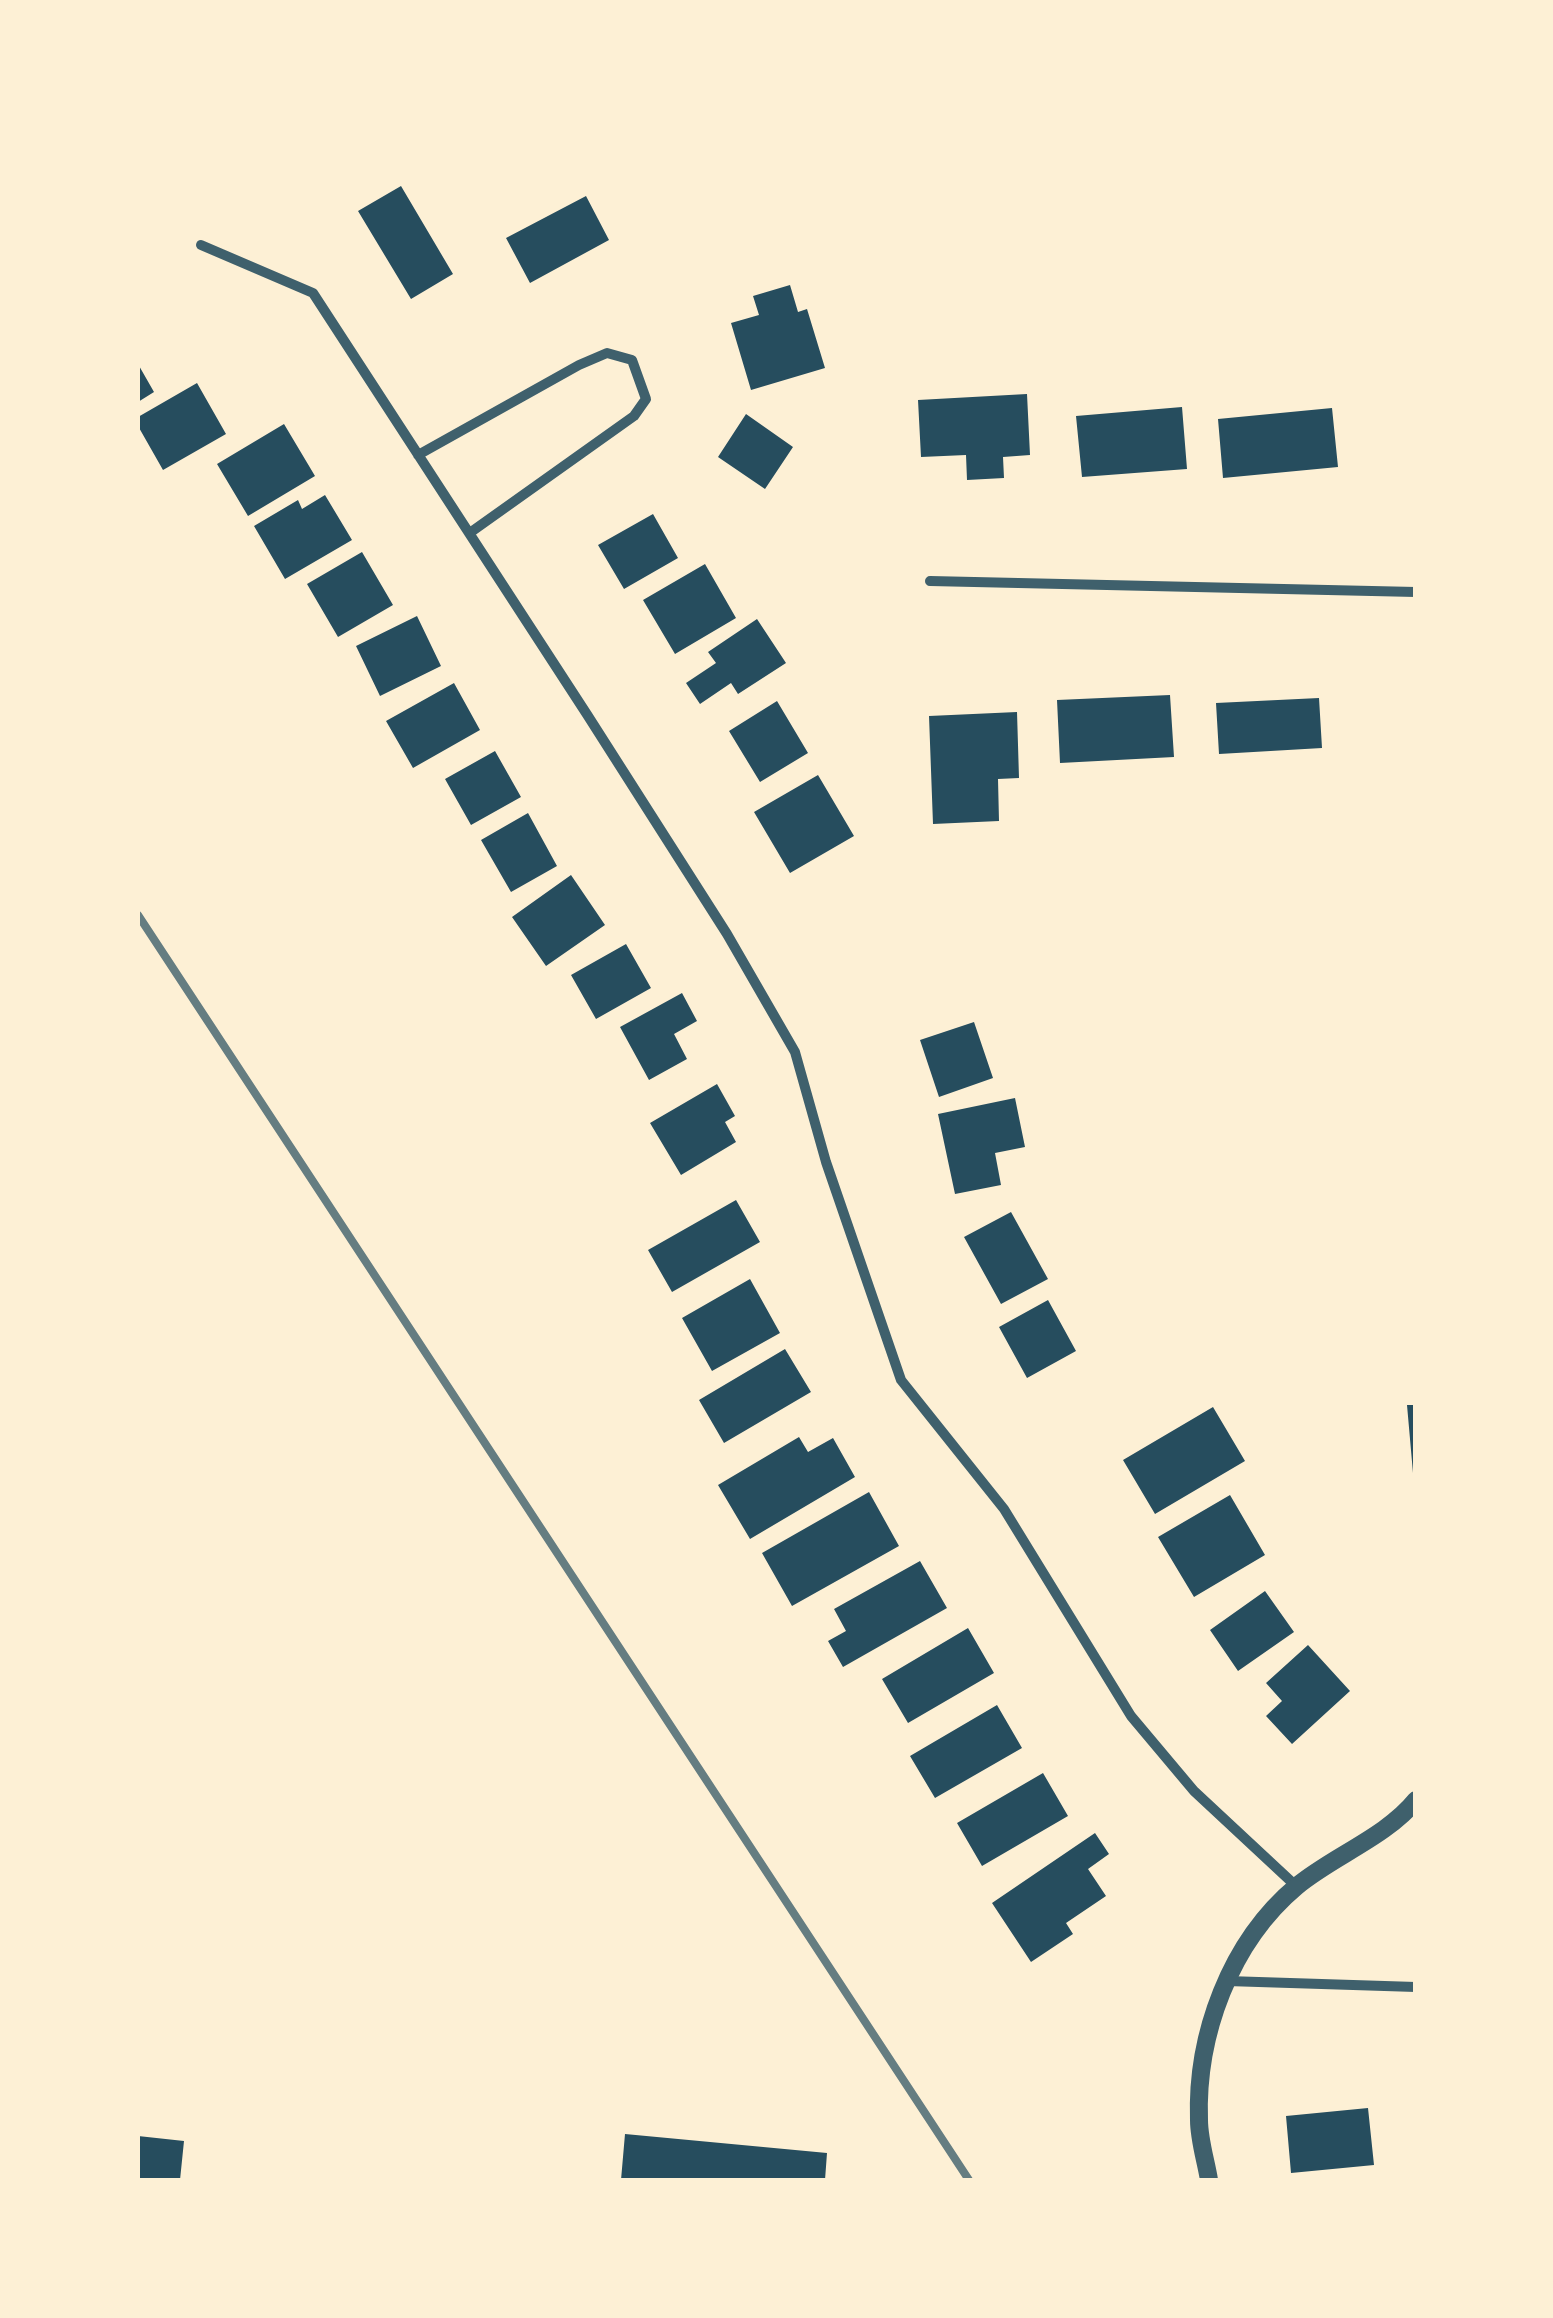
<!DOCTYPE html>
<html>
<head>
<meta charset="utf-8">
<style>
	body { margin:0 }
	#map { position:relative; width:1553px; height:2318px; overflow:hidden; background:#fdf0d5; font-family:Poppins,sans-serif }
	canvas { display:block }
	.frame { position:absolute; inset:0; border:140px solid #fdf0d5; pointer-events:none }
</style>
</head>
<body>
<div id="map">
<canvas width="1553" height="2318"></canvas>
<div class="frame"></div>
</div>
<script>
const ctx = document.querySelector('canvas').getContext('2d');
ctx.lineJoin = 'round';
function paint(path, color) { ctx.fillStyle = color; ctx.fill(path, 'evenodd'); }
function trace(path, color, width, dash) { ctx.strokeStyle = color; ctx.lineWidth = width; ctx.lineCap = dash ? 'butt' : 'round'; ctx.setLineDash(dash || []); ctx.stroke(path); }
paint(new Path2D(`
	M401,186L453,274L411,299L358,211Z
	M586,196L609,240L530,283L506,238Z
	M790,285L798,312L807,309L825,368L751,390L731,323L759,315L753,296Z
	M138,364L154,392L138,402Z
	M197,383L226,434L163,470L138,426V417Z
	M1027,394L1030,455L1003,457L1004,478L967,480L966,455L921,457L918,400Z
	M1182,407L1187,469L1082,477L1076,416Z
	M1332,408L1338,467L1223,478L1218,419Z
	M746,414L793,447L765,489L718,457Z
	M284,424L315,476L248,516L217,464Z
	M325,495L352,540L285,579L254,526L298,500L302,509Z
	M653,514L678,558L624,589L598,545Z
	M362,552L393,605L338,637L307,584Z
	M705,564L736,618L675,654L643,600Z
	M417,616L441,666L380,696L356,646Z
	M757,619L786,663L738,694L731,683L700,704L686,683L716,663L708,652Z
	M454,683L480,730L413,768L386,721Z
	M1170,695L1174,757L1060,763L1057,700Z
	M1319,698L1322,748L1219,754L1216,703Z
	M777,701L808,753L760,782L729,731Z
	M1017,712L1019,778L998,779L999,821L933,824L929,716Z
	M495,751L521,797L471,825L445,779Z
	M818,775L854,836L790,873L754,812Z
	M528,813L557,866L511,892L481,840Z
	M571,875L605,925L546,966L512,917Z
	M626,944L651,988L596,1019L571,975Z
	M682,993L697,1021L674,1034L687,1059L649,1080L620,1027Z
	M974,1022L993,1078L939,1097L920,1040Z
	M717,1084L735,1116L725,1122L736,1142L681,1175L650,1123Z
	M1015,1098L1025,1147L995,1153L1001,1185L955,1194L938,1114Z
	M736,1200L760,1242L672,1292L648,1250Z
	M1011,1212L1048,1279L1001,1304L964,1237Z
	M750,1279L780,1333L712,1371L682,1318Z
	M1048,1300L1076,1351L1027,1378L999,1327Z
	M785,1349L811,1392L724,1443L699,1400Z
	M1407,1405H1416V1473H1413Z
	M1213,1407L1245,1461L1155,1514L1123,1460Z
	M799,1437L808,1452L833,1438L855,1477L750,1539L718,1485Z
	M869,1492L899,1546L792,1606L762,1553Z
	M1230,1495L1265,1555L1194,1597L1158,1537Z
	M920,1561L947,1608L843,1667L828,1641L846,1631L834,1609Z
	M1265,1591L1294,1632L1238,1671L1210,1630Z
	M968,1628L994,1673L908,1723L882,1679Z
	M1308,1645L1350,1691L1292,1744L1266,1716L1282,1701L1266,1683Z
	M997,1705L1022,1748L935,1798L910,1756Z
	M1043,1773L1068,1816L982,1866L957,1823Z
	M1095,1833L1109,1854L1088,1869L1106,1896L1066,1923L1073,1934L1031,1962L992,1903Z
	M1368,2108L1374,2165L1291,2173L1286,2116Z
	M625,2134L827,2153L825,2180H621Z
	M138,2136L184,2141L180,2180H138Z`), '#264d5e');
trace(new Path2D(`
	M201,245L313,293L588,716L727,934L795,1052L826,1162L901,1380L1004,1509L1131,1716L1194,1791L1296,1886
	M418,455L579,365L607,353L632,360L646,399L634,416L471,532
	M930,581L1416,592
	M1227,1981L1416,1987`), '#3f606c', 10);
trace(new Path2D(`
	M1209,2180C1206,2161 1199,2140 1199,2120C1196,2035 1230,1942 1297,1886C1333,1856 1386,1837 1416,1800`), '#3f606c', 18);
trace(new Path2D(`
	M138,915L969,2180`), '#657d81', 8);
</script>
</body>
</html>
